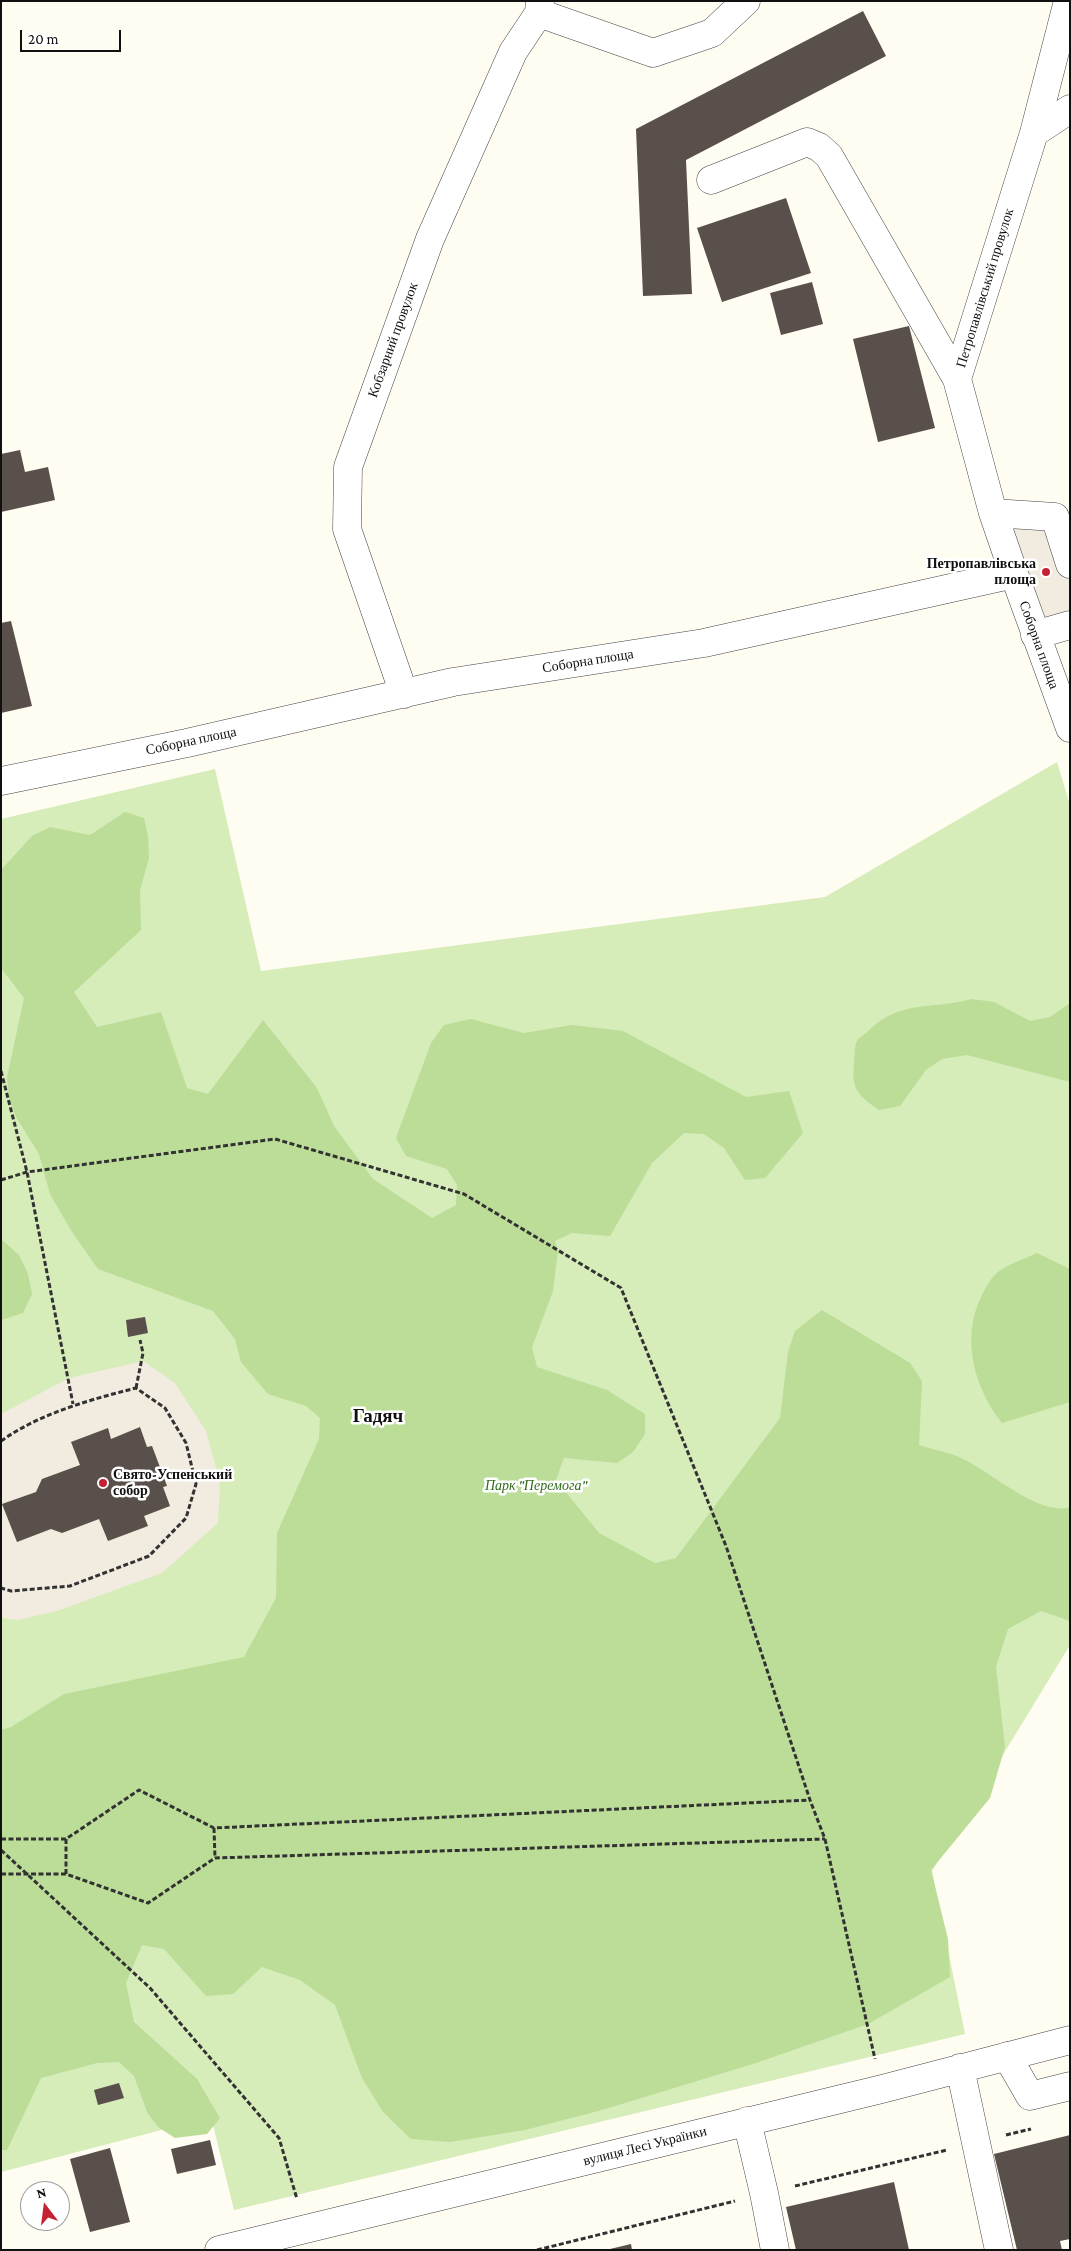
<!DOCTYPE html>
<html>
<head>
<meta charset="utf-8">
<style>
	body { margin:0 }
	#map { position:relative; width:1071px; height:2251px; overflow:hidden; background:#fffcf2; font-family:"Crimson Pro",serif }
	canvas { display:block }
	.frame { position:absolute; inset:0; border:2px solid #101010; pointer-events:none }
	.north { position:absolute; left:20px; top:2181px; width:50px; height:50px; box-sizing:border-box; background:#fff; border:1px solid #9f9f9f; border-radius:50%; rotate:345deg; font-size:14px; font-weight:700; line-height:20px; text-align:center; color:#101010 }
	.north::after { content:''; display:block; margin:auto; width:18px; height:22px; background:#c62132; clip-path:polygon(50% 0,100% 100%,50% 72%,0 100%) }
	.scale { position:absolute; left:20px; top:30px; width:101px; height:22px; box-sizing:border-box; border:2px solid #101010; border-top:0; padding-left:6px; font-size:15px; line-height:18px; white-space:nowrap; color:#101010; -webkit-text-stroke:4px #fff; paint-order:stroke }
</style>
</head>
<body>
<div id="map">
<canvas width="1071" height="2251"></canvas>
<div class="frame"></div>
<div class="north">N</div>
<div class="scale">20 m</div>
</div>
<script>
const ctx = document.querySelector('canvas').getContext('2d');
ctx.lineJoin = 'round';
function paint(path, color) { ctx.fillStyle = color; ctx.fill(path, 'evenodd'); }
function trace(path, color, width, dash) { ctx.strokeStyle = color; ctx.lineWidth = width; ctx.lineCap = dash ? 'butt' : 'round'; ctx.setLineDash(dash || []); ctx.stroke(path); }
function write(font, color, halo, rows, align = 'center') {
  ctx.font = font + ' "Crimson Pro",serif'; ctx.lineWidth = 5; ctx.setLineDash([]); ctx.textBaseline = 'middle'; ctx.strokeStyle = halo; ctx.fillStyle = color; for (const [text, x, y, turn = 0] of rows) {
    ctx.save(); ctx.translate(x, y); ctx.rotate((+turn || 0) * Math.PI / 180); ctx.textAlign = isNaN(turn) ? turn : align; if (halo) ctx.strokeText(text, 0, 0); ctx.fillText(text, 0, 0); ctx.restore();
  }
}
paint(new Path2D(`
	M1057,762L1070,805V1645L932,1871L965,2034L234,2210L211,2117L1,2172V819L215,769L261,971L825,897Z`), '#d6ecb9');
paint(new Path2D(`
	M125,812L144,818L148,837L149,858L140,890L141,930L74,992L97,1027L161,1012L187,1088L208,1094L263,1020L317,1088L334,1126L373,1179L432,1218L456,1205L457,1185L447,1169L406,1156L396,1138L431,1043L444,1025L471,1019L524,1033L572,1025L623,1031L746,1097L789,1091L803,1133L765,1178L745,1180L724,1148L704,1134L684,1133L652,1163L610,1236L572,1233L555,1241L558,1250L553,1291L532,1347L537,1367L607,1390L645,1414V1434L633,1452L617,1463L564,1458L556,1480L599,1533L655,1563L676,1558L780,1418L788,1352L795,1331L822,1310L910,1363L922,1381L919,1445C935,1450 953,1453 967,1461C993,1474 1041,1517 1070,1507V1621L1041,1611L1008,1629L996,1667L1005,1747L990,1798L931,1870L948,1939L950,1977L868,2024L756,2063L602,2110L525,2130L450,2142L411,2139L383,2112L362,2078L335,2005L300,1980L262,1967L233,1994L206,1996L164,1949L142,1945L126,1983L134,2022L197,2079L220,2118L207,2134L175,2138L158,2127L147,2112L134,2076L119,2062L97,2063L41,2078L7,2150H1V1730L11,1727L64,1694L244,1657L276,1598L277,1533L319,1439L320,1418L306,1406L268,1394L241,1362L235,1339L213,1311L98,1269L72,1232L50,1194L39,1154L16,1117L9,1097L7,1078L24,998L1,968V870L32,836L50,827L90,835Z
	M972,999L994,1002L1030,1021L1050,1017L1070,1003V1082L967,1055L942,1059L926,1070L900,1106L879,1110C859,1096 851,1090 854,1064C855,1058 854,1047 857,1041C859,1038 865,1034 868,1031C901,999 932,1010 972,999Z
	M1,1239L19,1255L28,1274L32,1294L23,1313L1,1320Z
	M1037,1253L1070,1269V1402L1002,1423C974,1388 961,1338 981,1297C985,1289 991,1277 998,1272C1009,1264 1024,1259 1037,1253Z`), '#bbdd98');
paint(new Path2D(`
	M1063,506L1070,526V618L1040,625L1001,508Z
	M143,1361L175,1383L206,1431L220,1482L218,1523L162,1573L57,1611L18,1620L1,1618V1414L69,1378ZM140,1428L147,1447L152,1446L167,1485L163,1487L170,1506L144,1516L148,1526L108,1541L99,1519L62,1533L51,1529L17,1542L2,1504L36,1492L42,1479L80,1465L71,1442L108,1429L111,1439Z`), '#f1ebe0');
paint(new Path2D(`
	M863,11L886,56L686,160L692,294L643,296L636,129Z
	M786,198L811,273L722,302L697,228Z
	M812,282L823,324L781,335L770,293Z
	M909,326L935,428L878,442L853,339Z
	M20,450L25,472L48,467L55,500L1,512V454Z
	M11,621L32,706L1,713V623Z
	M145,1317L148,1333L128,1337L126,1320Z
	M140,1427L147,1447L152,1446L167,1486L163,1487L170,1506L144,1516L148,1526L108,1541L99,1519L62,1533L51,1529L17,1542L2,1504L36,1492L42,1479L80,1465L71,1442L108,1428L111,1439Z
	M119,2083L124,2098L98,2105L94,2090Z
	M1070,2135V2239L1060,2241L1062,2250H1017L994,2154Z
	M210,2140L216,2165L177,2174L171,2149Z
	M110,2148L130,2222L90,2232L70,2159Z
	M894,2182L909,2250H796L786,2207Z
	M631,2244L632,2250H610V2249Z`), '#59504b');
const minor = new Path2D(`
	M539,13L653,53L712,33L746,1
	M1034,133L1070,109
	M711,180L807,142L819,147L829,156L957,379
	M993,513L1055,517L1070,564
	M1014,574L993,513L957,379L1034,133L1068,1
	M1035,635L1070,625
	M404,694L347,529L348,467L430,239L513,52L539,13L540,1
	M1,781L187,743L453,682L704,643L1014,574L1070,728
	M1007,2056L1030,2096L1070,2086
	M960,2068L999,2250
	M747,2121L764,2193L775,2250
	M219,2250L882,2089L1070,2040`);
trace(minor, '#434343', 29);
trace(new Path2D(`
	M1,1071L27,1172L73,1404
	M1,1180L27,1172L275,1139L464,1194L621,1288L726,1546L810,1800L825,1839L875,2059
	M136,1388L143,1353L140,1340
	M1,1441C41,1413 89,1400 136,1388L165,1408L186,1443L196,1484L186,1518L149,1556L70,1586L11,1591L1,1588
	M214,1828L215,1858
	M1,1839H66L139,1790L214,1828L810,1800
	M66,1839V1874
	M1,1850L150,1988L279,2138L297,2199
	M1,1874H66L148,1903L215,1858L825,1839
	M1006,2135L1031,2129
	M795,2186L947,2150
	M537,2250L735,2201`), '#323232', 3, [5, 2.5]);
trace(minor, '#fff', 28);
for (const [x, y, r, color] of [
	[1046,572,5,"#c62132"],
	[103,1483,5,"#c62132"]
]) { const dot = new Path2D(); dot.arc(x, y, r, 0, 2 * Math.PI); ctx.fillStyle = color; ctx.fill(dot); trace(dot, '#fff', 2); }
write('14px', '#101010', '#fff', [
	["Петропавлівський провулок",985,288,-73],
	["Кобзарний провулок",393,340,-70],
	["Соборна площа",1039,645,70],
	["Соборна площа",588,661,-9],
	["Соборна площа",191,741,-12],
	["вулиця Лесі Українки",645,2146,-14]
]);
write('bold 14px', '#101010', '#fff', [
	["Петропавлівська",1036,564],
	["площа",1036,580],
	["Свято-Успенський",113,1475,"left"],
	["собор",113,1491,"left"]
], 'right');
write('italic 14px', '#316b1c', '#fff', [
	["Парк \"Перемога\"",536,1486]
]);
write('bold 19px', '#101010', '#fff', [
	["Гадяч",378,1416]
]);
</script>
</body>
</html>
